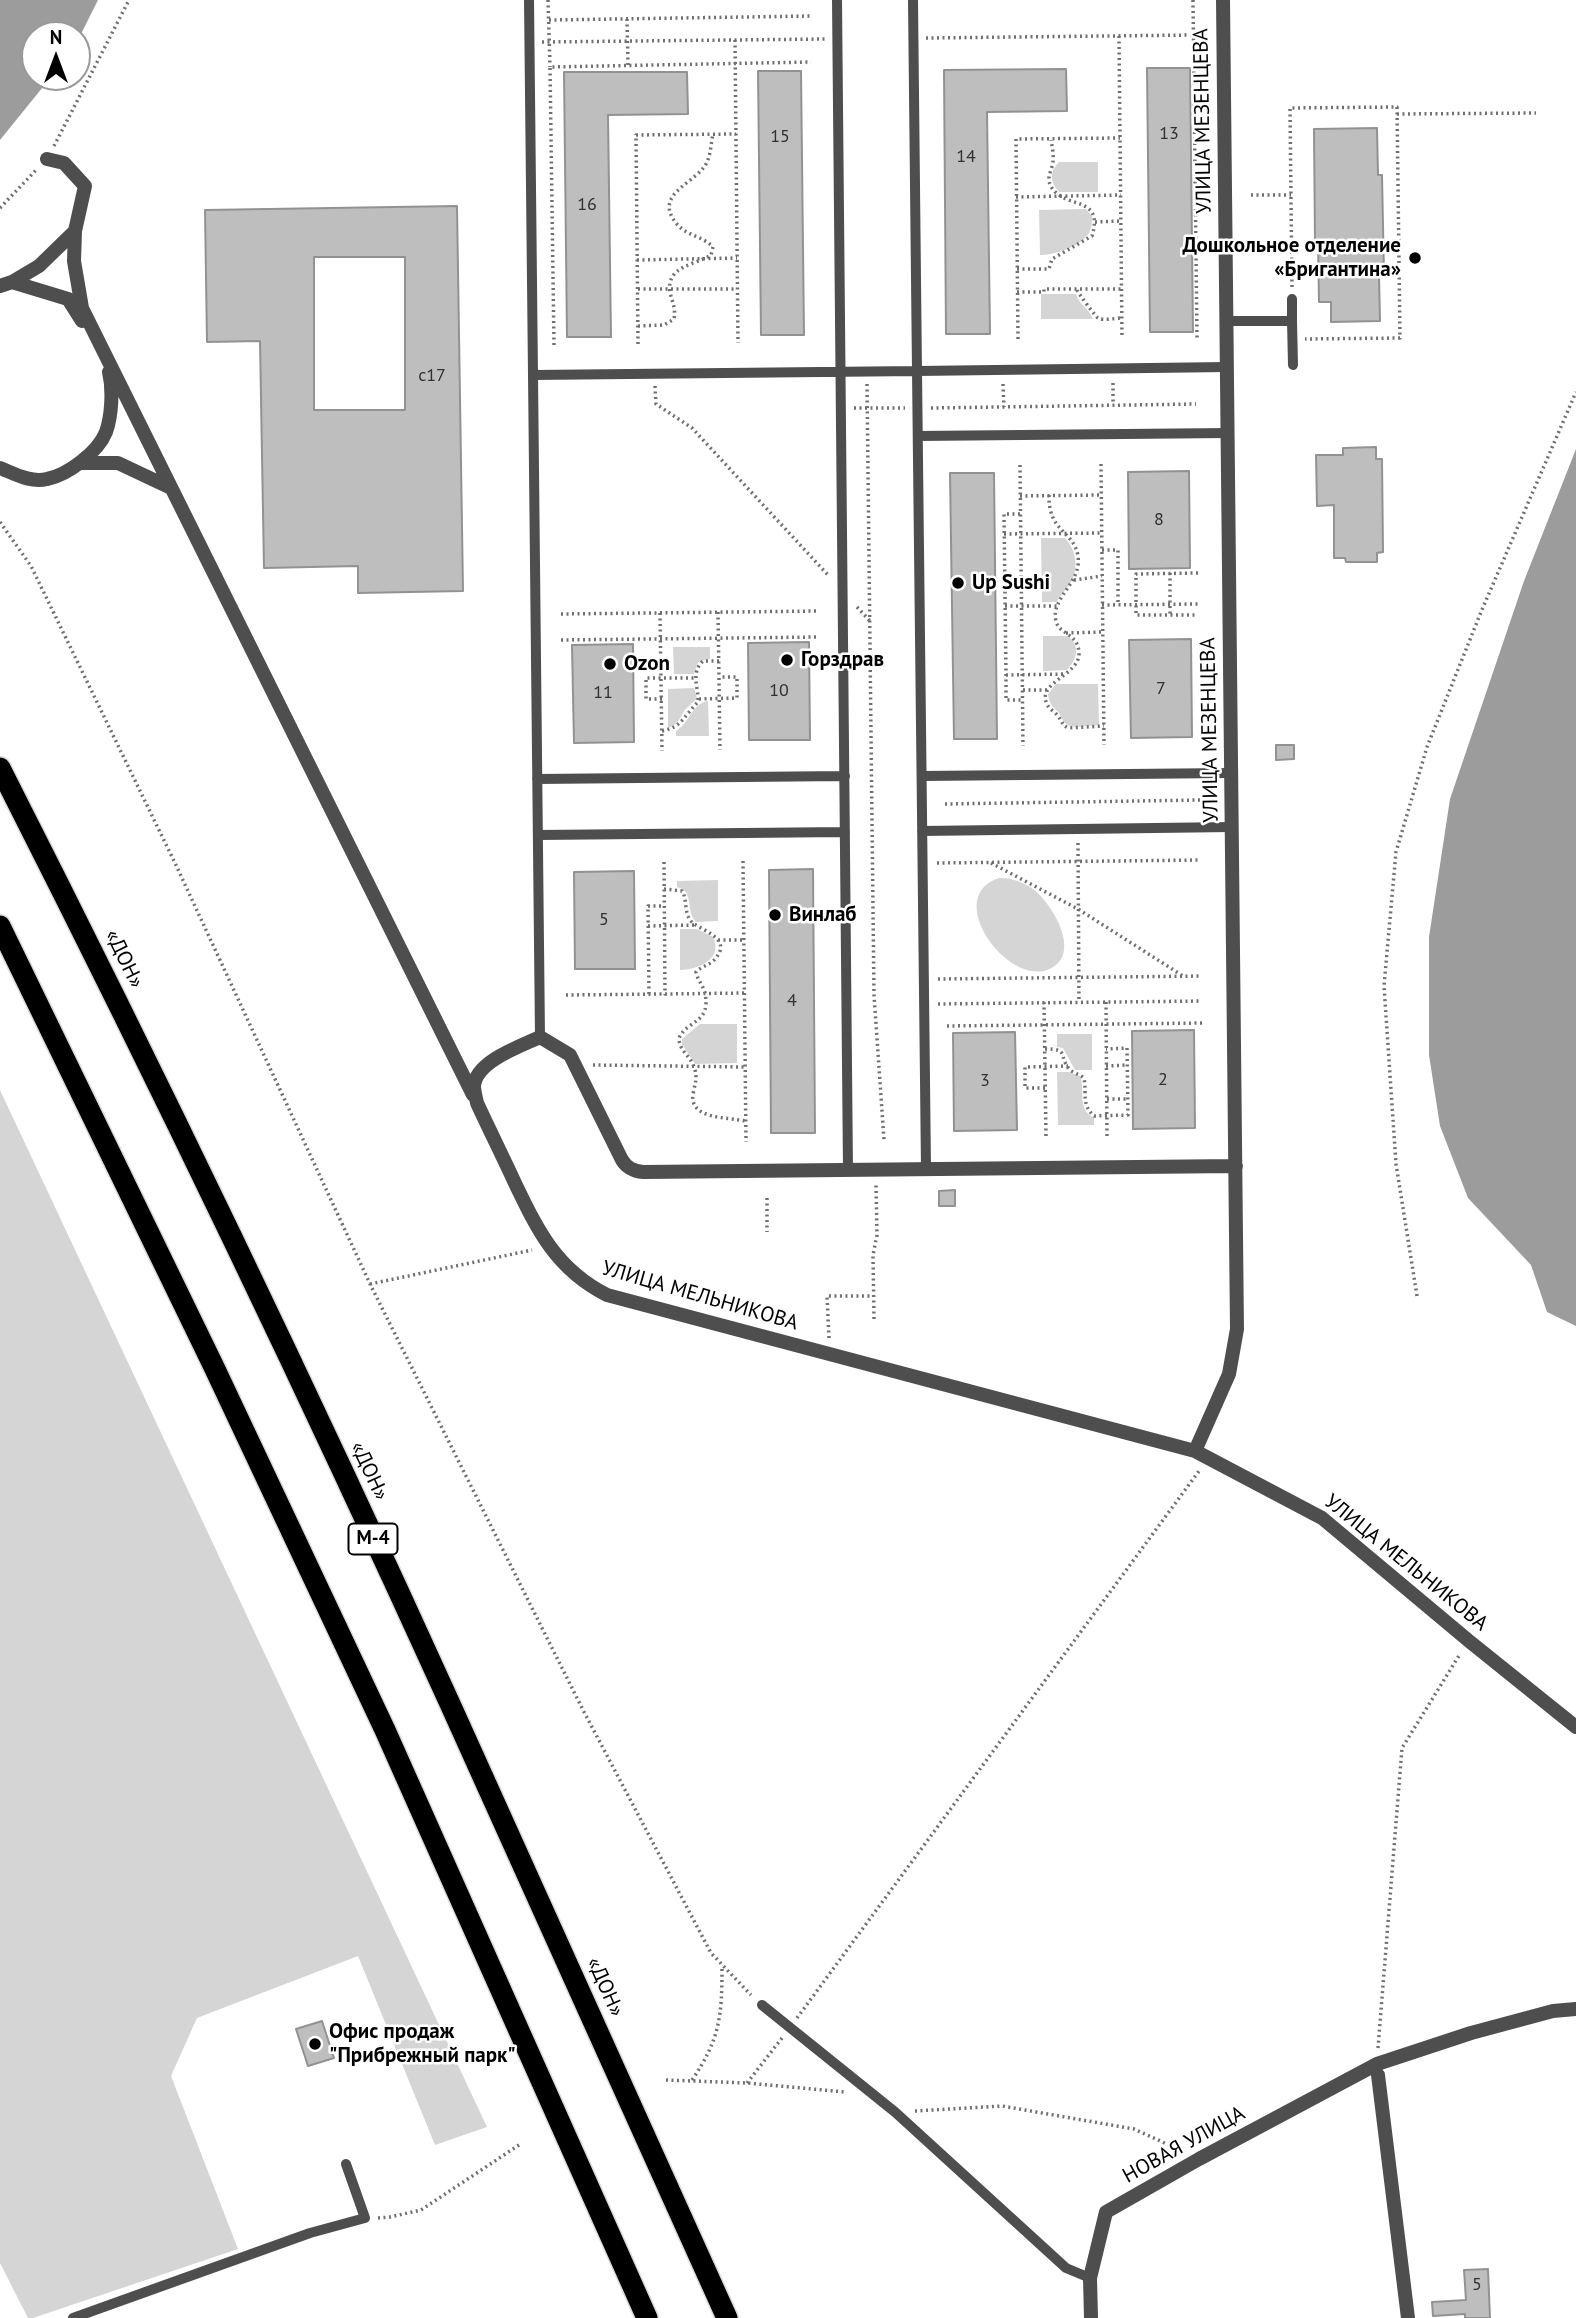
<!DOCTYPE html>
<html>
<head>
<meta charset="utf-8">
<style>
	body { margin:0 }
	#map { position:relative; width:1576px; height:2318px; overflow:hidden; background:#fff; font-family:"PT Sans",sans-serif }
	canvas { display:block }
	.north { position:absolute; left:21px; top:21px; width:70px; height:70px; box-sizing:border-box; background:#fff; border:2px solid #999; border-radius:50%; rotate:0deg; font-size:19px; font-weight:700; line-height:28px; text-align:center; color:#000 }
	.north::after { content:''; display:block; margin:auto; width:24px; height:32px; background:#000; clip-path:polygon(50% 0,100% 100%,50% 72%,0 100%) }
</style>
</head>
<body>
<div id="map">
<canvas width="1576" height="2318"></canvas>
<div class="north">N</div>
</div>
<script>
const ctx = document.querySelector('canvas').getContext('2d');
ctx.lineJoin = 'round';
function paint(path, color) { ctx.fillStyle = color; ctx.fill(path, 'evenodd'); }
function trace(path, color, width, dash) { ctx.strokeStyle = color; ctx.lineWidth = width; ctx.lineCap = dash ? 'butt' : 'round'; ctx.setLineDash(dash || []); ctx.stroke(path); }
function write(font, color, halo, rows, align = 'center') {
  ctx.font = font + ' "PT Sans",sans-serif'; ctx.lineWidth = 5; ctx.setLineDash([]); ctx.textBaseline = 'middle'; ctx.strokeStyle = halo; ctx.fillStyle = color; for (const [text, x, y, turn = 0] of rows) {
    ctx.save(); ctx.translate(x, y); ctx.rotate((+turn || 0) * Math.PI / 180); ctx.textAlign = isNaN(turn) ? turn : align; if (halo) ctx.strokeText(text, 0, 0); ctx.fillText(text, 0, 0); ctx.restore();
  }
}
paint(new Path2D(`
	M1059,162H1098V192H1059C1050,182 1049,172 1059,162Z
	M1086,209L1092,216C1092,223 1092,231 1086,237C1075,248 1054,255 1040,255L1039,210Z
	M1041,294H1076C1079,305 1089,308 1093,319H1041Z
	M1041,538H1065C1076,550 1079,567 1071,582C1067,590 1060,594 1057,602H1042Z
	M1068,636C1081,647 1077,659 1067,670L1043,671V636Z
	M673,647H710V659L698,662L694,674H674Z
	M1056,684H1098L1099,725C1089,725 1072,730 1065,723C1062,720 1061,716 1059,713C1052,706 1049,704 1048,694Z
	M694,688L697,698C693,703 688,706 684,711C679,720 678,724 668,728V689Z
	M708,701L709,736H676V731C689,724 691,704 708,701Z
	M999,878C1010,878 1020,881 1030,887C1052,901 1085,957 1047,970C1005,984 943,896 999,878Z
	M718,880V921L696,922C685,911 695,891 677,887V881Z
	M680,929H697L713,937C724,959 697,970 680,970Z
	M700,1024H737V1063L695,1064L682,1044V1039Z
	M1057,1034H1092V1070H1075L1063,1048L1057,1047Z
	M1057,1072H1069L1080,1076C1086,1092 1076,1108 1094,1118V1125H1058Z
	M0,1090L487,2127L435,2145L358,1956L197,2018L171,2076L238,2249L33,2318H28L0,2263Z`), '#d5d5d5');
paint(new Path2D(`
	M0,0H98L77,42V35H35V77H51L0,140Z
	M1576,449V1326L1547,1312L1531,1265L1468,1198L1440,1126L1429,1055V937L1450,799L1524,581Z`), '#9c9c9c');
const building = new Path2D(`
	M1147,68H1190L1193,332H1150Z
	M1066,69L1067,111L987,112L990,334H946L944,70Z
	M758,71H801L804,335H761Z
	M564,72H687L688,114L608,115L611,337H567Z
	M1377,128L1378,175H1382L1384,275H1379L1380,321L1331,322V302H1319L1318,242H1315L1314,129Z
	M457,206L463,591L358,593V566L264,568L260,341L207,342L205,210ZM314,257H405V410H314Z
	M1376,447V459H1382L1383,552L1377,553V562H1346L1345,558H1334V505L1317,506L1316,455H1343V448Z
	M1189,471L1190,568L1129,569L1128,472Z
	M950,473H994L997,739H954Z
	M1191,639L1192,737L1131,738L1129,640Z
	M809,642L810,740H749L748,643Z
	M633,644L634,742L574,743L572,645Z
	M1276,745H1294V759L1276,760Z
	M813,869L815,1133H771L769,870Z
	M634,871L635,969H575L574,872Z
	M1194,1030L1195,1128L1133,1129L1132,1031Z
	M1015,1032L1017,1130L954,1131L953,1033Z
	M955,1190V1206H939V1191Z
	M322,2021L334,2058L308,2066L296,2029Z
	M1488,2269L1490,2318H1465V2314L1433,2316L1432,2302L1466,2300L1464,2270Z`);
paint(building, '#bebebe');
trace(building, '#929292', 2);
const highway = new Path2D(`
	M0,768C157,1077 308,1391 451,1706C544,1910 634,2115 727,2318
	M0,926L214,1367L385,1730L647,2318`);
trace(highway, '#dbdbdb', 24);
trace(new Path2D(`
	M548,0L550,67
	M1193,0L1197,338
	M627,19L628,65
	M549,20L811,16
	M1119,36L1122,338
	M926,38L1193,35
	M735,40L738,343
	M542,42L825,39
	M1397,114L1536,113
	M54,146L129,0
	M1251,195H1291
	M1016,197L1121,195
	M0,208L37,169
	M1095,222L1121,221
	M637,260L737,258
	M1017,269H1049L1052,259L1092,236C1104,195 1067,210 1052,188C1045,178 1052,171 1053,162C1054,155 1052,146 1051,140
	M1292,287L1290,108L1397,107L1400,338L1305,339
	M638,289H737
	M1077,290C1078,293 1096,317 1098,318C1103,321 1116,318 1122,318
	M1017,292H1044V289H1121
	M638,326L664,325L674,319C676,308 672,302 670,292C666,266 695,265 711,255L713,247C703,236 686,236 676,223C652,193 699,182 707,162C711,153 711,143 713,134
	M1018,339L1016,139L1120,138
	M638,344L636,135L736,134
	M554,345L550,67L811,62
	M1113,383V405
	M867,384L874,995L884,1140
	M1003,384L1004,407
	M655,386L656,404L692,428L828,575
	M854,408H905
	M931,408L1196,404
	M1101,464L1104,745
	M1020,465L1023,746
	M1049,495C1048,532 1074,531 1078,556C1082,583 1050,598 1056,621C1059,635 1079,633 1079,654C1079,675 1036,683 1047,704C1049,709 1055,712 1058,716C1062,721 1062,725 1068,728L1104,726
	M1020,496L1101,495
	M1020,514H1004L1006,675V700H1023
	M0,522L31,566L175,863L370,1284L583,1710L711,1953L751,1995
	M1004,534L1101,533
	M1102,550H1118V605
	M1170,573V615
	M1198,573L1136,574V615H1198
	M1074,580L1102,576
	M1102,605L1198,604
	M1005,606H1057
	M857,607L870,621
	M718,612L720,750
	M660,613L662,751
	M561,614L819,611
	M1066,633L1103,632
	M561,640L819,637
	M1006,675L1066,674
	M1023,690H1048
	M662,699H646V678H695
	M699,699L737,698V677H719
	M662,731C682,727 684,716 698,702C699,688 690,673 703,661H719
	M945,804L1200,800
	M1078,843L1079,1002
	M743,861L746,1142
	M664,862L665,994L744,993
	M937,863L1201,860
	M991,863L1078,909L1183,976
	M664,889L682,891C688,900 683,915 693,923C703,931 733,939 715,959C710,965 702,966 696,972C697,979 703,985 705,993C711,1024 688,1019 679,1038C679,1051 690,1055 694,1067C698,1077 695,1084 693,1094C689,1120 729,1117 745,1121
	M648,926L695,925
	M718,940H743
	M938,979L1202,976
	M649,994L648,906H664
	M566,995L665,994
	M1044,1002L1046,1138
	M1106,1002L1107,1138
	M938,1004L1202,1001
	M947,1026L1202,1023
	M1045,1049C1069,1049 1058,1054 1069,1069C1073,1073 1079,1074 1084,1078C1087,1094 1081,1104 1094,1116L1128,1115L1127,1048L1106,1049
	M593,1065L745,1067
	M1106,1066L1127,1065
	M1045,1088H1025V1067L1068,1066
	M1107,1099H1127
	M767,1198V1232
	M370,1284L532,1250
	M1417,1296L1396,1164L1384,986L1396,852L1427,747L1481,612L1576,392
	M874,1319L873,1255L877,1235L876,1184
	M829,1338L827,1296H873
	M797,2018L1199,1471
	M1378,2048L1402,1748L1460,1654
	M666,2080L747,2083L845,2092
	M692,2080C720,2039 722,2016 722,1967
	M747,2083L782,2038
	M915,2111L1002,2106L1134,2129L1180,2150
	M378,2218L390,2217L421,2210L522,2143`), '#707070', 3.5, [2, 3.5]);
trace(new Path2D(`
	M529,0L533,375
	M837,0L848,1170
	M913,0L917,371L1227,367
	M1226,321H1292V299
	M1292,321L1293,365
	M918,436L1228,433
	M922,776L1231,773
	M537,779L845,776
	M922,831L1232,827
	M538,835L845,832
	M540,1037L533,375L917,371L926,1169
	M762,2005L895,2112L1066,2268L1090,2278
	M73,2318L310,2233L365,2218L346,2164`), '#4e4e4e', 10);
trace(new Path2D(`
	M47,159L64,163L85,186L75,231L74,261L82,308L473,1095
	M12,282L39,266L75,231
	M0,286L12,282L68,299L82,321
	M82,463H118L171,488
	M0,468C15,474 31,483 47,479C68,475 98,452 106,432C112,415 113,389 109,372
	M1236,1166L643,1172C633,1171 627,1168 622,1160L570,1055L540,1037C521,1046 476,1061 474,1086C474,1091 476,1098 477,1103C489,1129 502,1155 514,1181C538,1231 556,1269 607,1295L1195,1451L1322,1518L1469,1641L1576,1727
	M1195,1451L1229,1374L1237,1329L1223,0
	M1378,2075L1408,2318
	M1091,2318L1090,2278L1106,2212L1199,2159L1377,2064L1471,2033L1553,2011L1576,2009`), '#4e4e4e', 14);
trace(highway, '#000', 21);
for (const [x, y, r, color] of [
	[1415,258,7,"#000"],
	[958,583,7,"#000"],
	[787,660,7,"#000"],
	[610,664,7,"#000"],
	[775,915,7,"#000"],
	[315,2044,7,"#000"]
]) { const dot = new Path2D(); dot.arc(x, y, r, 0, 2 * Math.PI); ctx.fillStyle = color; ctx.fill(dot); trace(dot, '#fff', 2.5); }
write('18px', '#303030', null, [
	["13",1169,134],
	["15",780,137],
	["14",966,157],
	["16",587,205],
	["с17",432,376],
	["8",1159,520],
	["7",1161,689],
	["10",779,691],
	["11",603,693],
	["5",604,920],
	["4",792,1001],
	["2",1163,1080],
	["3",985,1081],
	["5",1477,2285]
]);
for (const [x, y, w] of [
	[373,1539,49]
]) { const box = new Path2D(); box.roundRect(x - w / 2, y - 15.5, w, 31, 5); ctx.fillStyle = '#fff'; ctx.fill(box); trace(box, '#000', 2); }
write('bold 19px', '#000', null, [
	["М-4",373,1539]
]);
write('21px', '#000', '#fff', [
	["УЛИЦА МЕЗЕНЦЕВА",1203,121,-91],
	["УЛИЦА МЕЗЕНЦЕВА",1210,730,-91],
	["«ДОН»",124,959,64],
	["УЛИЦА МЕЛЬНИКОВА",700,1296,16],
	["«ДОН»",369,1471,65],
	["УЛИЦА МЕЛЬНИКОВА",1406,1563,39],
	["«ДОН»",605,1987,66],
	["НОВАЯ УЛИЦА",1184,2145,-29]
]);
write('bold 21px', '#000', '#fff', [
	["Дошкольное отделение",1401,246,"right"],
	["«Бригантина»",1401,270,"right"],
	["Up Sushi",972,583],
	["Горздрав",801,660],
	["Ozon",624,664],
	["Винлаб",789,915],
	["Офис продаж",329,2032],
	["\"Прибрежный парк\"",329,2056]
], 'left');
</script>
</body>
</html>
